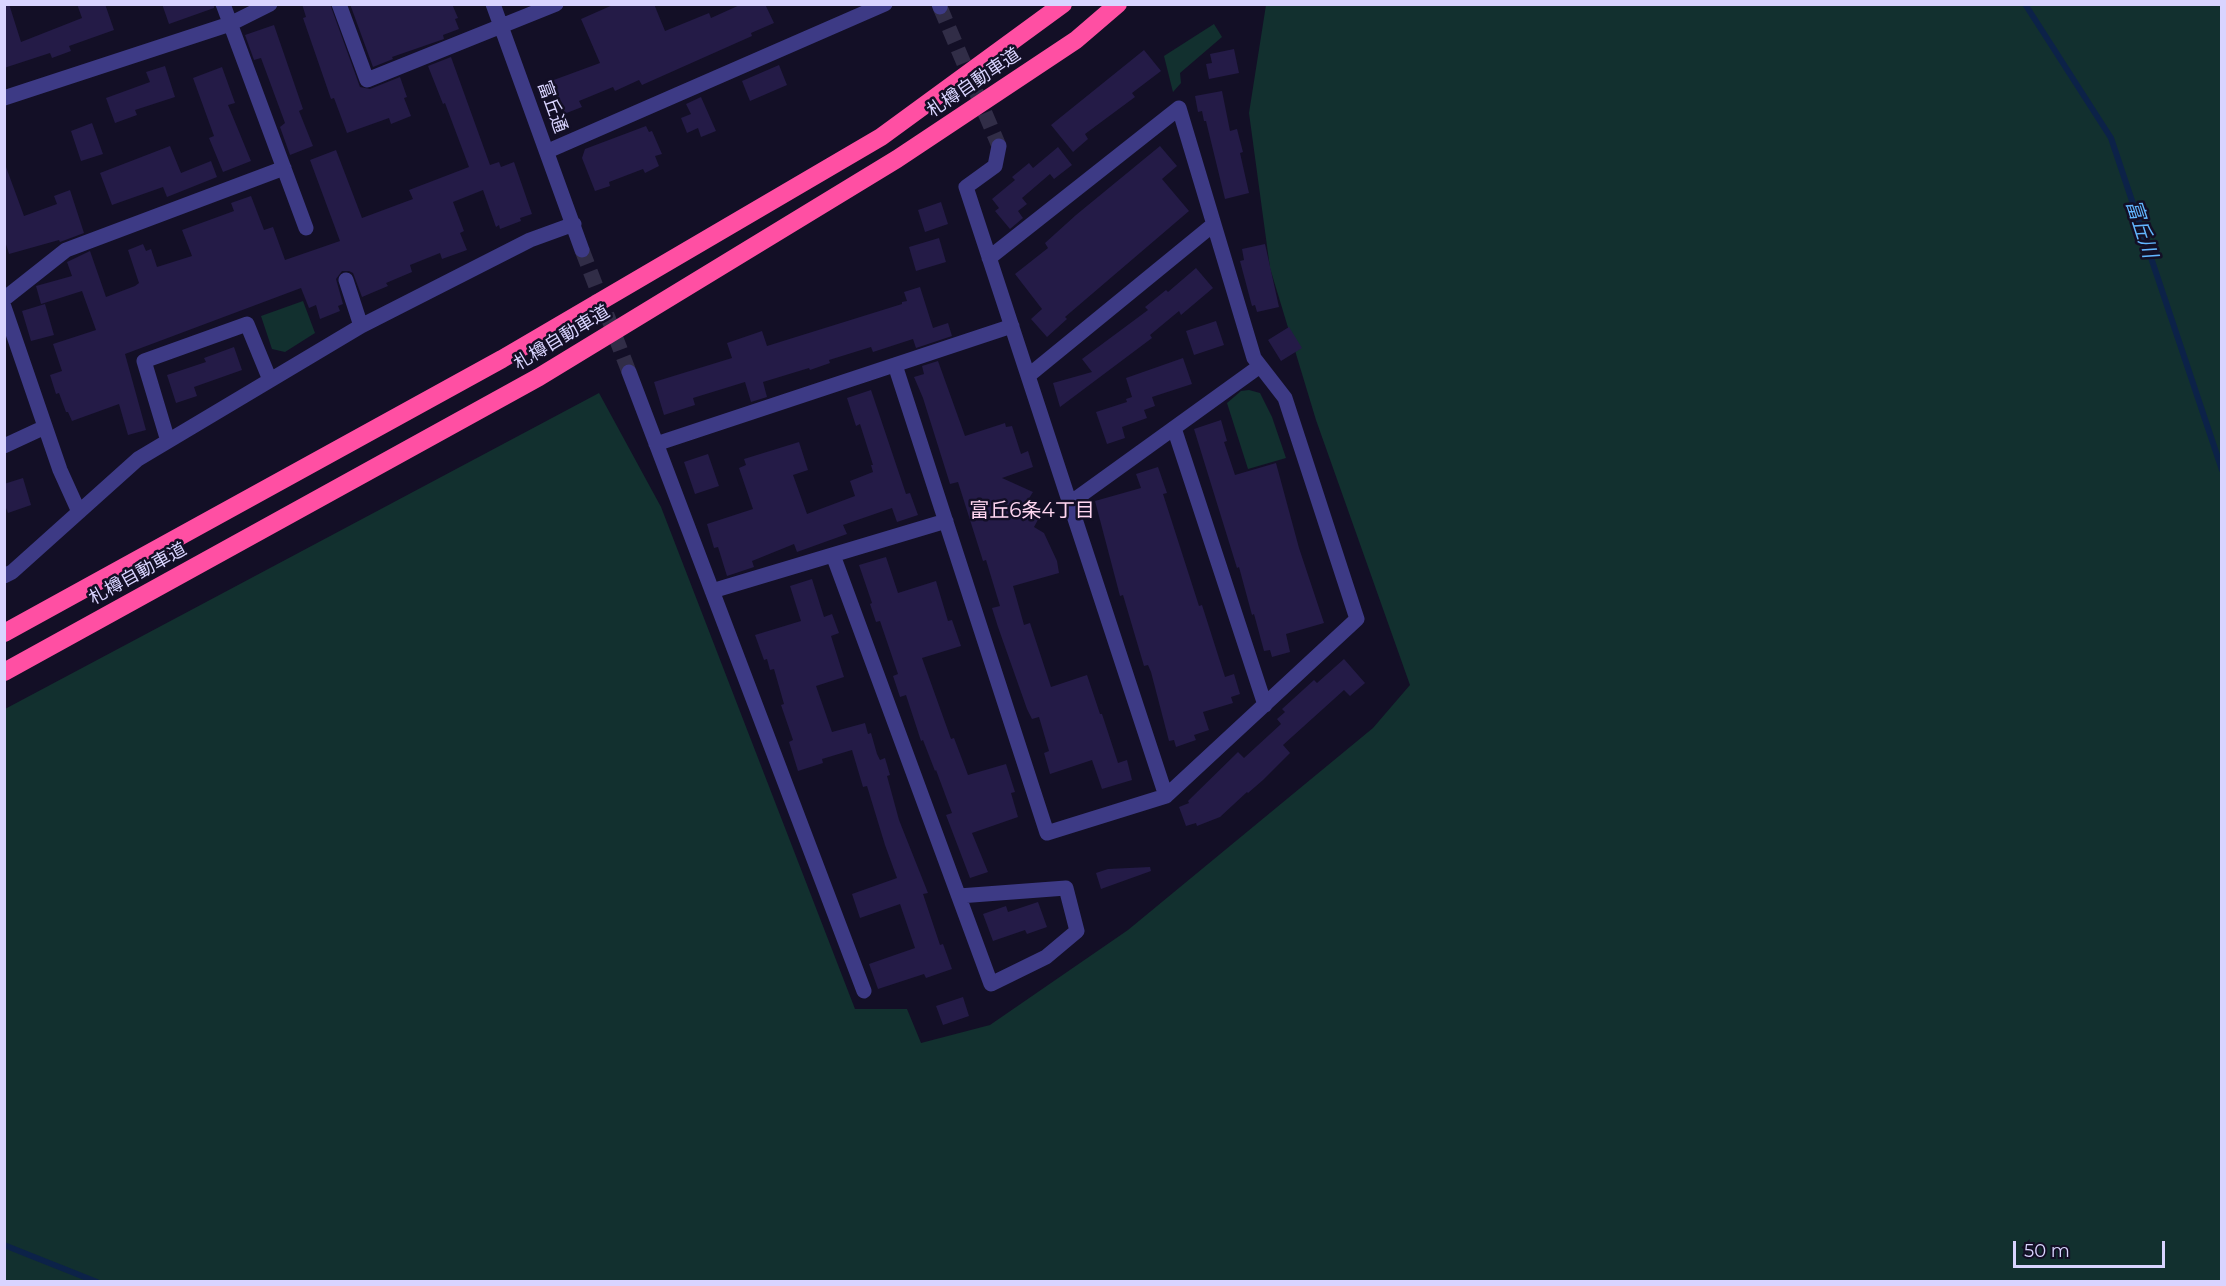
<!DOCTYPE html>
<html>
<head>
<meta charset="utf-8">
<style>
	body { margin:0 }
	#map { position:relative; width:2226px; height:1286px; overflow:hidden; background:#130f26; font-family:Montserrat,sans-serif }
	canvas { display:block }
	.frame { position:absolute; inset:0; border:6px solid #d9d4ff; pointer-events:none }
	.scale { position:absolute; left:2013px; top:1241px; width:152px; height:27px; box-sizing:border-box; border:3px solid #d9d4ff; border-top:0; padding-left:8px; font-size:18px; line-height:21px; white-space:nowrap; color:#d9d4ff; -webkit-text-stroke:4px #130f26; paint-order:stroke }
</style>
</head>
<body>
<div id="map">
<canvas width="2226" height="1286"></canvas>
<div class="frame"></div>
<div class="scale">50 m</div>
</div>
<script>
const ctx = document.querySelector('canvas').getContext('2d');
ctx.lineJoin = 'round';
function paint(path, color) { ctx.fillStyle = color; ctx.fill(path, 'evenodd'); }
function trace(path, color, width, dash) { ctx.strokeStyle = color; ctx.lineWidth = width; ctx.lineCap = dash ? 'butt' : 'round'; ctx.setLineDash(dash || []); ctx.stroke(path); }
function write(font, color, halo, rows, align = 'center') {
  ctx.font = font + ' Montserrat,"Noto Sans JP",sans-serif'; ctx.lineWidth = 5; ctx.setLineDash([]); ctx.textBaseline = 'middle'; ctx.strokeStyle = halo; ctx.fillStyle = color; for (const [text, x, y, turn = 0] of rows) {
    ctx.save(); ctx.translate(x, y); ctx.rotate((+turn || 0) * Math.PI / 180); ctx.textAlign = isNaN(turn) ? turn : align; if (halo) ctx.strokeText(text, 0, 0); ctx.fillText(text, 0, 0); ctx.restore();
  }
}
paint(new Path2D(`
	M1266,5H2221V1281L5,1282V709L599,393L661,507L855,1009H907L921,1043L990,1025L1128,930L1373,728L1410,685L1316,420L1270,268L1249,113Z
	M1214,24L1222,37L1180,73L1181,83L1173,92L1164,56Z
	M303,301L315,333L285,352L272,349L261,316Z
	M1249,390L1260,393L1272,417L1286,458L1248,469L1227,403L1241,391Z`), '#12302f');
trace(new Path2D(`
	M2025,4L2111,138L2222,470
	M4,1245L97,1282`), '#0c2248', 6);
paint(new Path2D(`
	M4,4H9L21,42L82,18L77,4H105L114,30L69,46L71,51L52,58L50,53L4,68Z
	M162,4H214V8L169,24Z
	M302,4H330L360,87L370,89L400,77L407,97L404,98L411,116L391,124L389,118L347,133L334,98L331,99L303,18L306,17Z
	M350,4H452L458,18L455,19L459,29L443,35L444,39L392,57L393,59L373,67Z
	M615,4H654L665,31L709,13L711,18L742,4H765L774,23L751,33L752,36L642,85L639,80L615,91L613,87L579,101L582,107L564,114L551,81L600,63L581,19Z
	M274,25L303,109L299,111L313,146L290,155L280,127L285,123L261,58L254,60L245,35Z
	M1234,49L1239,73L1209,79L1206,64L1212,63L1210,54Z
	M1144,50L1161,71L1132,93L1135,97L1085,134L1088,139L1073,152L1051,125Z
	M451,57L490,165L499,162L501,167L514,162L532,214L520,218L521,221L500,229L499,225L496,227L483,190L453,202L464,231L460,233L467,250L442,259L440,253L410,265L412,272L386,283L388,286L362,297L353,273L349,271H342L336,279L343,304L338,306L340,311L320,319L316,305L309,308L301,288L125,354L146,430L128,435L119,404L72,421L68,412H66L59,393L56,394L50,375L62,371L53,344L96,330L82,291L41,304L36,286L72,276L67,262L90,251L106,297L135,286L139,283L128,250L143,244L146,251L151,249L157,267L192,256L182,230L234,211L231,203L251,196L264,230L273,227L285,260L340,241L310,160L336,150L362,218L413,199L409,190L469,167L445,103L443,104L428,66Z
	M779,65L787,85L750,101L742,81Z
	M165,66L175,97L135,110L137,115L115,123L106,98L150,82L146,72Z
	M222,67L235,103L228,105L251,161L223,172L209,138L214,136L193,78Z
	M1222,91L1230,131L1237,129L1243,152L1240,153L1249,193L1225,199L1206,121H1204L1202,111L1198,112L1195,96Z
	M701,97L716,131L701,137L698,128L687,133L681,118L691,114L686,104Z
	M92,123L103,154L81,161L71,131Z
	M646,126L649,132L652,131L662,154L655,156L659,166L645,173L643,169L609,182L610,186L595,191L582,158L585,149Z
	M170,146L181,173L211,161L217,177L167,197L163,187L112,205L100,173Z
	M1160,146L1177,166L1162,179L1189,211L1065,317L1067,319L1047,337L1031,319L1042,309L1015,274L1048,248L1045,243L1076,215Z
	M1058,147L1072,165L1054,179L1050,174L1022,198L1027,204L1018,211L1023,218L1010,229L995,211L999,208L992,199L1015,180L1012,177L1029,163L1033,168Z
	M6,167L24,216L57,204L54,196L70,190L84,233L60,242L59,240L9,254L4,238Z
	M941,202L948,224L925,232L918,210Z
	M939,238L946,262L916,271L909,247Z
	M1265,244L1279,307L1257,312L1255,305L1252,306L1240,261L1244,260L1242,249Z
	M1196,268L1213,288L1181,315L1179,311L1150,335L1152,338L1060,407L1053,383L1092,372L1082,359L1148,310L1145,307L1166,290L1168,292Z
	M920,287L933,328L948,323L952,336L916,348L913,339L873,352L871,347L829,360L830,363L810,370L809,368L763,382L767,397L751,402L745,382L693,398L695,405L664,415L654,382L732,358L727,343L762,331L767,346L902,304V302L907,301L904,292Z
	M45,304L54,335L31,341L22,311Z
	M1216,321L1224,345L1194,355L1186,331Z
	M1289,327L1302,348L1281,361L1268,340Z
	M234,347L242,370L194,387L197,396L176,403L167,375L206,362L204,358Z
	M1183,358L1192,384L1152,397L1155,406L1144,410L1147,418L1122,427L1125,438L1107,444L1096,412L1127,402L1126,399L1132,397L1126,378Z
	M938,361L965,436L1005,423L1006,427L1012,426L1021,454L1028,451L1033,467L1002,478L1033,492L1028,500L1032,512L1040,516L1034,527L1044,533L1057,561L1059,573L1013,586L1024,625L1030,623L1051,687L1087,675L1100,714H1102L1118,763L1127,760L1132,780L1102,789L1092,760L1050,774L1044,753L1049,751L1039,717L1032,719L1027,709L998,627L992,608L1000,606L986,560L983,561L958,482L950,484L923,398L914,377L924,374L922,366Z
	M871,390L906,494L910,493L918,515L897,522L892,508L843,525L847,534L797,552L794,544L752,561L754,567L727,576L718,547L714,548L707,524L753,509L739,468L746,465L744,459L799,442L808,470L793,475L807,514L855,496L850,481L873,472L871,465H873L860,424L856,426L847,398Z
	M1221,420L1227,441L1224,442L1235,475L1276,463L1299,548L1324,623L1286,634L1290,652L1272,657L1270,650L1264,651L1254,614L1252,615L1239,567L1237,568L1194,429Z
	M708,454L719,486L695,494L684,462Z
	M1158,467L1167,493L1163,494L1199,606L1202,605L1225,677L1234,674L1240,694L1231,697L1233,703L1203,712L1209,730L1194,735L1196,740L1176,747L1174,740L1169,741L1151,672L1148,665L1144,666L1123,595L1120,596L1095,501L1141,488L1136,474Z
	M23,478L31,505L8,513L4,503V484Z
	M886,557L898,593L936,581L948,621L952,620L961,646L922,658L951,739L954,738L968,775L1006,764L1015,792L1011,793L1018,817L972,833L988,872L970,878L946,815L952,813L936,770L935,771L923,740L921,741L906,695L900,697L893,676L898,674L880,621L876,622L870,604L872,603L859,565Z
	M812,579L824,617L832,614L839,633L831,636L844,677L816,686L832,732L865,723L868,734L871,733L877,754L880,760L885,758L890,775L887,776L899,820L928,893L923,894L940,945L943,944L952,969L926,978L924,974L878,989L869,964L915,948L900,904L860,918L852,894L897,878L885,845L867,786L863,787L852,750L822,759L823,763L798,771L789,742L793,740L781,705L784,704L774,669L770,670L767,659L764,660L755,635L801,621L790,586Z
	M1344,659L1365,683L1350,696L1344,690L1283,745L1290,753L1263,780L1248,793L1247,792L1220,817L1197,826L1196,823L1186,826L1179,807L1189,803L1188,801L1238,752L1244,758L1281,724L1277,719L1285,712L1282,709L1314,680L1317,683Z
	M1150,867L1151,871L1101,889L1096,873L1108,869Z
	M1038,902L1047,927L1027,934L1025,930L993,941L983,914L1006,906L1008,912Z
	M963,997L969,1016L943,1025L936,1006Z`), '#241b47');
trace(new Path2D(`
	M940,7L999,146
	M582,250L629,372`), '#312d47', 15, [15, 8]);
trace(new Path2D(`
	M223,4L306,228
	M339,4L367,80L556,4
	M493,4L582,250
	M939,4L940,7
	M4,98L230,24L270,4
	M999,146L995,166L966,187L1166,796
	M548,151L885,4
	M346,280L361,326
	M4,299L66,250L284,168
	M4,307L60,470L79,512
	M895,365L1047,833L1166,796L1357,619L1285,398L1254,358L1179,108L989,258
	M629,372L864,991
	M1028,376L1214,224
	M1174,428L1265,705
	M168,441L144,361L247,324L270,380
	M656,444L1012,326
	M4,446L45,427
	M1070,503L1260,366
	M833,555L991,984L1046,957L1077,931L1066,888L959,896
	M4,576L12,572L138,459L361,326L530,240L574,224
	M712,591L946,521`), '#3d3a85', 15);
trace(new Path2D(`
	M4,633L502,359L881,137L1063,4
	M4,672L539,377L897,159L1076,40L1118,4`), '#ff4fa3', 18);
write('18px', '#d9d4ff', '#130f26', [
	["札樽自動車道",974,83,-34],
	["富丘通",552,107,70],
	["札樽自動車道",562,338,-31],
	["札樽自動車道",138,574,-29]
]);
write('italic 20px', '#62b6ff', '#130f26', [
	["富丘川",2141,229,72]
]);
write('20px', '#ffd6f0', '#130f26', [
	["富丘6条4丁目",1032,511]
]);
</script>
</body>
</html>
